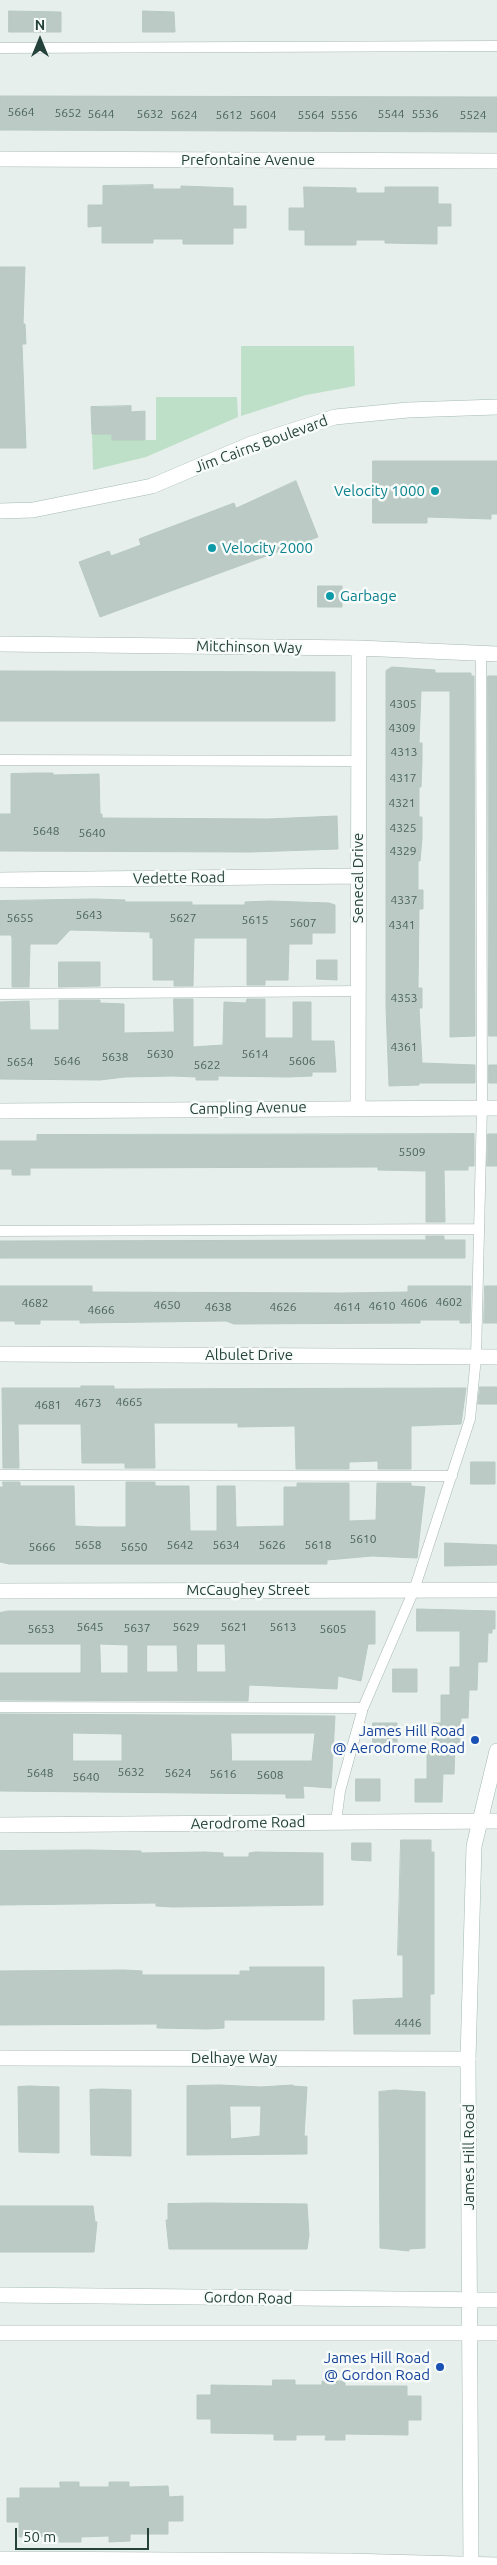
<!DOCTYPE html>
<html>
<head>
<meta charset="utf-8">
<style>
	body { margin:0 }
	#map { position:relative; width:497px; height:2565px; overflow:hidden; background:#e6efeb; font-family:Ubuntu,sans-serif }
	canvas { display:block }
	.north { position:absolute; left:15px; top:15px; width:50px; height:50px; -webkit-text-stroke:4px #f7fbf9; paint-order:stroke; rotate:0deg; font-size:14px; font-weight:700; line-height:20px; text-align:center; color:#24423a }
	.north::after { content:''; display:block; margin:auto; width:18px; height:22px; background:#24423a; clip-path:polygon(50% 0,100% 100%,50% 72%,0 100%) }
	.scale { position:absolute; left:15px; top:2528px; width:134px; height:22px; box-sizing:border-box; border:2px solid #24423a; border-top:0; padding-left:6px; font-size:15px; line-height:18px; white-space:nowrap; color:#24423a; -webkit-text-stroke:4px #f7fbf9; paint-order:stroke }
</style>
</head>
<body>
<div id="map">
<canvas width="497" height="2565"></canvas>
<div class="north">N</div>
<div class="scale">50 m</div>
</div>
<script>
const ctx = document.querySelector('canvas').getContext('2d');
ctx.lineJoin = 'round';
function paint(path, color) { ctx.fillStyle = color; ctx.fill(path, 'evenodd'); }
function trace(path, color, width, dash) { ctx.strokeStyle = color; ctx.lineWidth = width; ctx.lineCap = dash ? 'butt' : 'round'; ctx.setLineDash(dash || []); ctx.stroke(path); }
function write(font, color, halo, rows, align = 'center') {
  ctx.font = font + ' Ubuntu,sans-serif'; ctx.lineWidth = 5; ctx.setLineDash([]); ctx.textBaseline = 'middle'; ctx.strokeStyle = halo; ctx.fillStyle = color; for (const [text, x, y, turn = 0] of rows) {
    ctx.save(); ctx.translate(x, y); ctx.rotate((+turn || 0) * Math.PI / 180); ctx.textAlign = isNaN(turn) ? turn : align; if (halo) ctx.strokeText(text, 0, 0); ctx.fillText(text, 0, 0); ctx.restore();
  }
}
paint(new Path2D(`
	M241,346H354L355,386L306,395L241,416Z
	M156,397H237L238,417L146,457L93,470L92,434H112V440H156Z`), '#bfe0c8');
const building = new Path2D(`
	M9,11L61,12V32H9Z
	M143,11L174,12L175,32H143Z
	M0,96L497,97V132L0,130Z
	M153,185V189H181V186L233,188V206H246V228H233V244H183V239H153V243H102V226L88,227V205H103V186Z
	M304,187L356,188V193H385V187H438V204H451V226H437V244L385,243V240H356V245H305V230H289V208H304Z
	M0,267H25L23,324H25L26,344H22L26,448H0Z
	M131,406V412L145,411V440H112V434H92L91,407Z
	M373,461H497V514H491V519L427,517V523H373Z
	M296,481L318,537L100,617L79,562L109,551L111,556L141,545L139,539L234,503L236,508Z
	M318,586H342V607H318Z
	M392,667L435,670V673H471V676H474L475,1036L450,1037V691H421L419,743H422V761L421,787H419V817H422V838L420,861H418V890H423V909H419L418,988H422V1008H419L422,1063L475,1065V1083H419V1085L389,1086L386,1007V671Z
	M0,671L335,672V721H0Z
	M488,676H497V1036H489Z
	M34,773H53V775L99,774L100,814H102V818L268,819L337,816L338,849L251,852L0,851V814H11V774Z
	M94,899L125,900V902H192V905H245V902L269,901L329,903L335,905V933H312V944H289L288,980H265V985H247V938H194L193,986H174V980H153V938H150V932L70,930L57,944H30L29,987H12V938L11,935H0V901Z
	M317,960H337V980L317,979Z
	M59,962H100V986L59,987Z
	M174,999H193V1047L223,1045L224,1002L246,1003L247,999H265V1038H293V1002H311V1041H334L336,1072H312V1076L288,1077L218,1076V1080H196V1077L173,1076L125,1077L100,1080L0,1079V1002L29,1001L30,1030H59V1000H100V1003L124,1004V1033L174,1032Z
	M489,1065H497V1083H489Z
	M474,1134V1166H468V1170H444L445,1222H426V1171L378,1170V1167L71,1168H30V1175H12V1169H0V1141H37V1135Z
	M488,1134H497V1166H487Z
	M426,1236H444V1240H465V1258H0V1241L411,1240H426Z
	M0,1286H92V1292L342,1293L408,1292V1286H471L470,1323H460V1320H420V1323L234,1324L226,1321L80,1323V1320H40V1324H15V1321H0Z
	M485,1286H497V1323H484Z
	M81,1386H114V1389L466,1388L461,1424L411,1426V1469H378V1461L349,1462V1469H296L295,1426L238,1427V1423H154L155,1468H125V1463H82L81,1424H18L19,1468H3L2,1388H81Z
	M480,1387H497V1404H478Z
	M471,1462H495V1484H471Z
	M3,1482H20V1486H74L75,1526L97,1527H126V1482H155V1486H189L190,1531H217V1486H235L236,1527L284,1526V1487H297V1483H349V1521L376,1520L377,1483H411V1486L425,1487L417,1558L372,1556L327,1560V1564H9L0,1562V1487H3Z
	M445,1543L497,1545V1565L445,1566Z
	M417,1609L495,1611V1629H492V1633H488L487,1662H478L477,1690H469L468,1718H461L460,1746H455L454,1774H443L442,1802H415V1779H427V1751H433V1723H441V1695H450V1667H460V1631H417Z
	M8,1611H375V1644H368L361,1681L338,1676L337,1689L249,1685L248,1701L0,1700V1673H81V1644H0V1613ZM100,1644L128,1645V1673H101ZM197,1644H225L226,1672H197ZM147,1645H177L178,1672H147Z
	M393,1669H417V1692H393Z
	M0,1714L335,1716L331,1788L303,1786L304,1798H286V1794L0,1791ZM73,1733L122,1734V1761H73ZM231,1733H315L312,1761H232Z
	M373,1723H397V1745H373Z
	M356,1779H380V1801H356Z
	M401,1840H431V1852H434V1994H430V2034H354L353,2000L403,1998V1955H398Z
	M352,1843H371V1861L352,1860Z
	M90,1850L141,1851V1853L205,1852L223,1853V1857H249V1853L255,1852L323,1853V1905L172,1907L156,1906V1903L0,1905V1851Z
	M250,1967H324V2020H224V2028L208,2029L157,2028V2024L0,2025V1971L124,1970L142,1971V1975H240V1971H250Z
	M220,2085L260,2087L293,2085V2086L307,2087L304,2136H307V2154L187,2155V2086ZM230,2106H261L260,2136L231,2139Z
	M29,2086L59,2087V2153L19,2152L18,2087Z
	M101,2089L131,2090V2156L91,2155L90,2090Z
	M395,2090L425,2092V2248L409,2249V2251L380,2248L379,2092Z
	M208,2203L307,2204L309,2235L307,2249H169L166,2220H168V2204Z
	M0,2206H93L95,2222H97L94,2252H0Z
	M273,2380H295V2385H322V2381H345V2386H407V2396H421V2420H408V2435L345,2434V2440H325L326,2435H296V2440H274V2434L211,2433V2419H197V2395H211V2385L272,2386Z
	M60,2482H79V2487H109V2482H129V2487L168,2486L169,2497L183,2496V2521H168V2534H130V2541L109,2542V2536L81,2537V2542H59V2536L19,2537V2522H7V2498H20V2488H60Z`);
paint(building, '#bbcac4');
trace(building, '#b8c9c2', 1);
const lane = new Path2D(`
	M0,48L497,46
	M0,760L358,761
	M0,994L359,991
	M0,1231L478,1229
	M0,1475L452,1476
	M0,1707L363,1708
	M336,1822L340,1791L363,1708L414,1590L470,1419L476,1357L482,1107L481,653`);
const street = new Path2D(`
	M0,159L497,161
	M0,644L359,648L497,654
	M0,880L358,876
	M358,1107L359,648
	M0,1111L497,1108
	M0,1354L497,1357
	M0,1591L497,1590
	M0,1825L497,1821
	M0,2058L468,2059
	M0,2559L348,2561L497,2565`);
const secondary = new Path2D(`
	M0,511L33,510L152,486L251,444L335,417L408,410L497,407
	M0,2295L497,2300
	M0,2333H497
	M471,2565L468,2059L474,1846L497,1751`);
trace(lane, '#a8b8b2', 11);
trace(street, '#a8b8b2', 16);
trace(secondary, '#a4bbb3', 16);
trace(lane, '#fff', 10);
trace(street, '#fff', 15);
trace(secondary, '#fff', 15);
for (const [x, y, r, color] of [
	[435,491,5,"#0f9aa8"],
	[212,548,5,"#0f9aa8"],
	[330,596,5,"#0f9aa8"],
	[475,1740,5,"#1a4fb4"],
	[440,2367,5,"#1a4fb4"]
]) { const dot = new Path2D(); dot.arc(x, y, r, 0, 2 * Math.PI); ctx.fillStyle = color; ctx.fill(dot); trace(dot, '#f7fbf9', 2); }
write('12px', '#4a645c', null, [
	["5664",21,112],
	["5652",68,113],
	["5644",101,114],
	["5632",150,114],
	["5544",391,114],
	["5536",425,114],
	["5624",184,115],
	["5612",229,115],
	["5604",263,115],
	["5564",311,115],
	["5556",344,115],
	["5524",473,115],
	["4305",403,704],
	["4309",402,728],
	["4313",404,752],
	["4317",403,778],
	["4321",402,803],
	["4325",403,828],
	["5648",46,831],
	["5640",92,833],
	["4329",403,851],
	["4337",404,900],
	["5643",89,915],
	["5655",20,918],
	["5627",183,918],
	["5615",255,920],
	["5607",303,923],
	["4341",402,925],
	["4353",404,998],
	["4361",404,1047],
	["5630",160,1054],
	["5614",255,1054],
	["5638",115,1057],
	["5646",67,1061],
	["5606",302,1061],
	["5654",20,1062],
	["5622",207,1065],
	["5509",412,1152],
	["4602",449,1302],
	["4682",35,1303],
	["4606",414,1303],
	["4650",167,1305],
	["4610",382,1306],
	["4638",218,1307],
	["4626",283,1307],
	["4614",347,1307],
	["4666",101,1310],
	["4665",129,1402],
	["4673",88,1403],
	["4681",48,1405],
	["5610",363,1539],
	["5658",88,1545],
	["5642",180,1545],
	["5634",226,1545],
	["5626",272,1545],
	["5618",318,1545],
	["5666",42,1547],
	["5650",134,1547],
	["5645",90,1627],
	["5629",186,1627],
	["5621",234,1627],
	["5613",283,1627],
	["5637",137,1628],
	["5653",41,1629],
	["5605",333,1629],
	["5632",131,1772],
	["5648",40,1773],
	["5624",178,1773],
	["5616",223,1774],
	["5608",270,1775],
	["5640",86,1777],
	["4446",408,2023]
]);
write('15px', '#24423a', '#f7fbf9', [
	["Prefontaine Avenue",248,160],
	["Jim Cairns Boulevard",261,444,-20],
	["Mitchinson Way",249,647,1],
	["Vedette Road",179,878,-1],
	["Senecal Drive",358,878,-90],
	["Campling Avenue",248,1108,-1],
	["Albulet Drive",249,1355],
	["McCaughey Street",248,1590],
	["Aerodrome Road",248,1823,-1],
	["Delhaye Way",234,2058],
	["James Hill Road",469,2157,-90],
	["Gordon Road",248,2298,1]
]);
write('15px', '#0d838f', '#f7fbf9', [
	["Velocity 1000",425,491,"right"],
	["Velocity 2000",222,548],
	["Garbage",340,596]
], 'left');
write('15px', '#164399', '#f7fbf9', [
	["James Hill Road",465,1731],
	["@ Aerodrome Road",465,1748],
	["James Hill Road",430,2358],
	["@ Gordon Road",430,2375]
], 'right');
</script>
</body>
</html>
